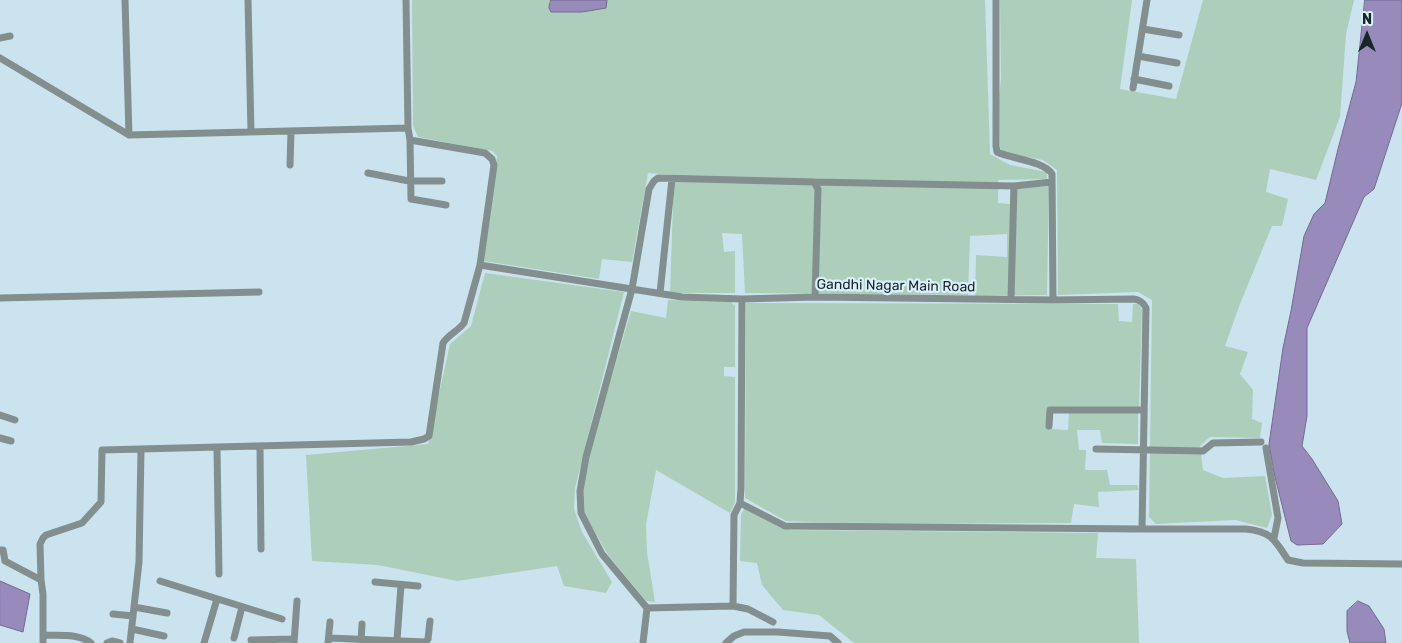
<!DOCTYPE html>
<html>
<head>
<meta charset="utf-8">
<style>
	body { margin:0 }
	#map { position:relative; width:1402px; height:643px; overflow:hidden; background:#cbe3ee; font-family:Rubik,sans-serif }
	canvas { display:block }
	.north { position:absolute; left:1342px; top:10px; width:50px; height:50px; -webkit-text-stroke:4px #d8f0fc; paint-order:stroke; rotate:0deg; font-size:14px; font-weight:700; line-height:20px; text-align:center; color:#1b2428 }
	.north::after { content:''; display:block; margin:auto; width:18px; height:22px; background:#1b2428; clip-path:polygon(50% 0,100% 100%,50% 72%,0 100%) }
</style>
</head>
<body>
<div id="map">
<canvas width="1402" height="643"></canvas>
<div class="north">N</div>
</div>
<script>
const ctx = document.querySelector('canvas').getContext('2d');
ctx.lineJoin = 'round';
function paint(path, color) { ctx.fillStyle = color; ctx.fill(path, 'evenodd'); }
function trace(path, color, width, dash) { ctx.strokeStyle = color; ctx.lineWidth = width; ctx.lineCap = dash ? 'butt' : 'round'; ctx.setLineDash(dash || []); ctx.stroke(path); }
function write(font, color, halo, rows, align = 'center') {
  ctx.font = font + ' Rubik,sans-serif'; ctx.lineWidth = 4.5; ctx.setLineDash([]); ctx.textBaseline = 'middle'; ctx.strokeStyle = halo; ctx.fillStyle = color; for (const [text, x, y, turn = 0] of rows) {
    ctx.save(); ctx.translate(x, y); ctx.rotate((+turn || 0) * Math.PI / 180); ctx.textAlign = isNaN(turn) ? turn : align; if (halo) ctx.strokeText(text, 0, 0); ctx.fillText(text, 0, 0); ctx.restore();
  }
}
paint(new Path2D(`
	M412,0H985L990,154L1010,165L1047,172V179L998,180V203L1010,204V190L1049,186L1047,295L975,296L976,255L1007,257V234L970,236L968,295L745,293L742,234L722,233L724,252L735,251V293H670L674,175L648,173L632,262L602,259L599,279L484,261L497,156L492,151L418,137L413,126Z
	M1000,0H1132L1120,89L1176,99L1203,0H1354L1346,34L1340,117L1316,180L1270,169L1266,192L1288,199L1282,226H1272L1240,304L1225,346L1248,352L1240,374L1253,390L1252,419L1262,423L1260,438L1210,437L1200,446L1203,470L1223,478L1265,476L1272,515L1267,528L1235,520L1156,524L1149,517L1152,300L1138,292L1058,295L1057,170L1043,160L1005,153L1000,148L999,101L1001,77Z
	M485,273L624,292L575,488L574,509L582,532L612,582L606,593L564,586L557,566L457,581L378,565L312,561L306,455L428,444L450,344L471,326Z
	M668,300L731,302L735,306V367H724V376L735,377V502L730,513L656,470L646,525L647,552L655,602L646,601L608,555L582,510L583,490L588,457L631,311L666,318Z
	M746,303L1118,304L1119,321L1132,322L1133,304H1139L1142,310L1139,408H1053L1052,429L1068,430L1069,412H1138V444L1102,443L1100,430H1077L1079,450H1086L1085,470H1107L1110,485H1137L1139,490L1098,492L1099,507L1074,504L1071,523L871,524L786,521L745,498Z
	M745,508L790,530L1098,533L1096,558L1136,559L1139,643H854L819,615L783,610L762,585L757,563L740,561L741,514Z`), '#adcebb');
const water = new Path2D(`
	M551,0H607L606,8L582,12H551L549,8Z
	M1365,0H1402V103L1374,189L1364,197L1307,328V416L1302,446L1312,459L1338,501L1342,524L1323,544L1297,545L1291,541L1274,473L1269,444L1283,348L1291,311L1304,236L1314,214L1325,203L1338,149L1356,82Z
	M0,581L30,594L23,632L0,625Z
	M1358,601L1369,606L1384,629L1386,643H1350L1347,631V611Z`);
paint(water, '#988abb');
trace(water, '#726b8f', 1);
trace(new Path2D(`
	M125,0L129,135
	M248,0L251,132
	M406,0L408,128L410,140L485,153L492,159L494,165L480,265L682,297L742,299L815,297L1053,300L1134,299C1140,300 1143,302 1146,308L1142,529H1246C1272,532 1274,539 1288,560L1303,563L1402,564
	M996,0V146L997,152C1012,159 1044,161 1052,174L1053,300
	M1143,29L1179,35
	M0,38L10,36
	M1138,56L1177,63
	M0,58L129,135L408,128
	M1134,79L1169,86
	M1133,88L1147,0
	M410,140L411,199L446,205
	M290,165L291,131
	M368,173L409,181H442
	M814,182L1014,186L1052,182
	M660,293L672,179
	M0,298L259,292
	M1011,299L1014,186
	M0,415L15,420
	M1049,426L1050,410H1144
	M0,438L11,441
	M260,447L261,549
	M217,448L219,574
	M1266,448L1278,518L1274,538
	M1096,449L1203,451L1213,443L1261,442
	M740,503L785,526L1142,529
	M0,550H3L5,561L41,580
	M160,581L282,619
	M375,582L418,586
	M733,606L734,515L740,503L741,488L742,299
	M134,607L167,613
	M647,608L602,554L581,513L580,491L586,457L632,289L649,189L654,181L658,178L814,182L818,189L815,297
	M113,614L133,616
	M132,629L164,636
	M44,635C59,636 78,633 91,643
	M234,638L242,607
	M329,638L426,642L428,639L430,621
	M251,640L294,639
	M397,640L401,585
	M361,642L362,624
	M43,643V594L41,580L40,544L43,538L46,535L82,523L101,502L102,450L411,442L424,439L429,436L443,343C448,335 458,331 464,323L480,265
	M107,643L112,641L120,643
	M130,643L139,562L141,450
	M204,643L217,599
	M294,643L297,601
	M328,643L330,622
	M643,643L647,608L733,606L748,609L773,622
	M726,643L734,636L744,632H778L830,636L838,643`), '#838f8e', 7);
write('14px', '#1b2428', '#d8f0fc', [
	["Gandhi Nagar Main Road",896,286,1]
]);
</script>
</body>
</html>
